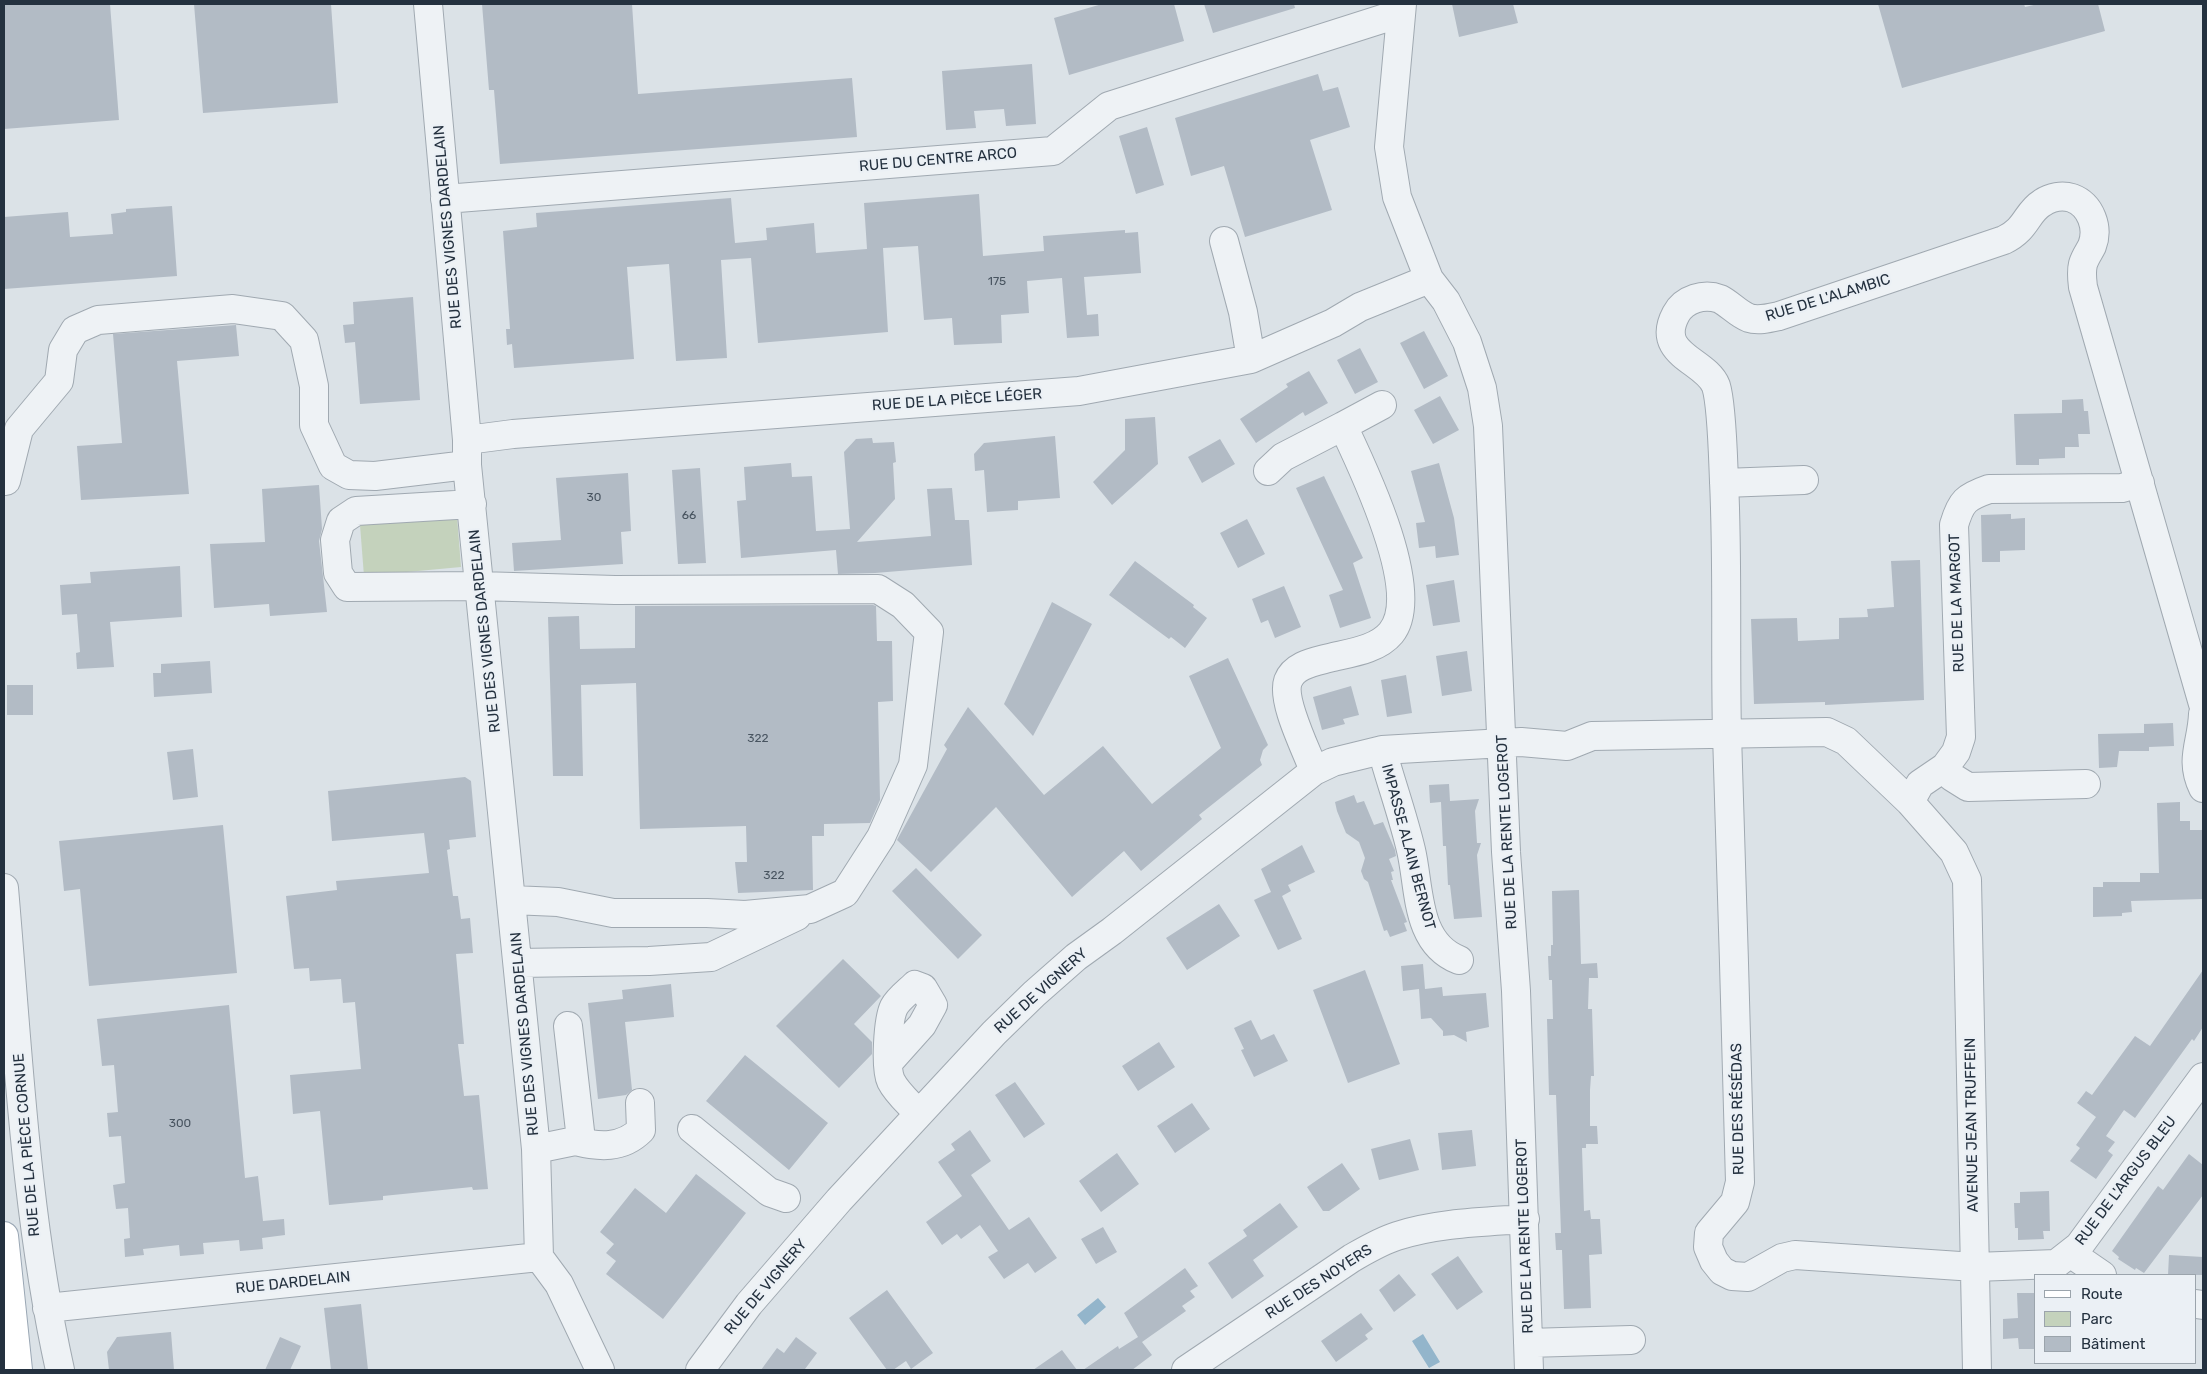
<!DOCTYPE html>
<html>
<head>
<meta charset="utf-8">
<style>
	body { margin:0 }
	#map { position:relative; width:2207px; height:1374px; overflow:hidden; background:#dbe2e7; font-family:Rubik,sans-serif }
	canvas { display:block }
	.frame { position:absolute; inset:0; border:5px solid #24313f; pointer-events:none }
	.legend { position:absolute; left:2034px; top:1274px; width:162px; height:90px; box-sizing:border-box; background:#ebf0f5; border:1px solid #9ba4ac; margin:0; padding:6px 9px; list-style:none; font-size:15px; color:#24313f }
	.legend li { display:flex; align-items:center; gap:10px; height:25px }
	.legend b { width:25px; border:1px solid #9ba4ac }
</style>
</head>
<body>
<div id="map">
<canvas width="2207" height="1374"></canvas>
<div class="frame"></div>
<ul class="legend">
<li><b style="height:6px;background:#fff"></b>Route</li>
<li><b style="height:14px;background:#c4d2bc"></b>Parc</li>
<li><b style="height:14px;background:#b2bbc5"></b>Bâtiment</li>
</ul>
</div>
<script>
const ctx = document.querySelector('canvas').getContext('2d');
ctx.lineJoin = 'round';
function paint(path, color) { ctx.fillStyle = color; ctx.fill(path, 'evenodd'); }
function trace(path, color, width, dash) { ctx.strokeStyle = color; ctx.lineWidth = width; ctx.lineCap = dash ? 'butt' : 'round'; ctx.setLineDash(dash || []); ctx.stroke(path); }
function write(font, color, halo, rows, align = 'center') {
  ctx.font = font + ' Rubik,sans-serif'; ctx.lineWidth = 4.5; ctx.setLineDash([]); ctx.textBaseline = 'middle'; ctx.strokeStyle = halo; ctx.fillStyle = color; for (const [text, x, y, turn = 0] of rows) {
    ctx.save(); ctx.translate(x, y); ctx.rotate((+turn || 0) * Math.PI / 180); ctx.textAlign = isNaN(turn) ? turn : align; if (halo) ctx.strokeText(text, 0, 0); ctx.fillText(text, 0, 0); ctx.restore();
  }
}
paint(new Path2D(`
	M457,517L461,567L364,576L360,525Z`), '#c4d2bc');
paint(new Path2D(`
	M1098,1298L1106,1307L1085,1325L1077,1315Z
	M1423,1334L1440,1362L1429,1368L1412,1341Z`), '#93b5cb');
paint(new Path2D(`
	M4,4H110L119,120L4,129Z
	M194,4H331L338,103L203,113Z
	M482,4H632L638,94L852,78L857,137L500,164L494,90H489Z
	M1102,4H1174L1184,41L1069,75L1054,18Z
	M1204,4H1294L1295,8L1213,33Z
	M1452,4H1513L1518,23L1459,37Z
	M1878,4H2024L2025,7L2038,4H2098L2105,31L1902,88Z
	M1032,64L1036,124L1006,126L1004,109L974,111L976,128L946,130L942,71Z
	M1318,74L1323,91L1338,87L1350,127L1310,140L1332,210L1245,237L1224,166L1191,176L1175,118Z
	M1147,127L1164,185L1136,194L1119,136Z
	M979,194L983,256L1044,251L1043,236L1125,230V233L1138,232L1141,273L1084,277L1087,315L1098,314L1099,336L1067,338L1062,278L1027,281L1029,313L1001,315L1002,343L954,345L952,318L924,320L918,246L883,248L888,332L758,343L751,258L721,260L727,358L676,361L669,264L627,267L634,359L514,368L512,344L507,345L506,329H510L503,231L537,227L536,213L731,198L735,243L767,240L766,228L814,223L816,253L867,249L864,203Z
	M172,206L177,276L4,289V217L68,212L70,237L113,234L111,214L126,212V209Z
	M413,297L420,400L360,404L355,342L345,343L343,325L354,324L353,302Z
	M236,325L239,356L177,361L189,494L81,500L77,446L122,443L113,334Z
	M1424,331L1448,376L1424,389L1400,343Z
	M1360,348L1378,382L1355,394L1337,360Z
	M1309,371L1328,403L1305,416L1303,412L1256,443L1240,419L1288,387L1286,384Z
	M1440,396L1459,430L1433,444L1414,410Z
	M2083,399L2084,411H2088L2090,434H2078L2079,447H2065V458L2039,459V465H2016L2014,414L2062,413V400Z
	M1155,417L1158,464L1112,505L1093,482L1125,450V419Z
	M1055,436L1060,498L1018,501V510L987,512L984,470L975,471L974,454L984,443Z
	M872,438L873,443L894,442L896,462L893,463L895,499L857,542L931,536L927,489L952,488L955,520H969L972,565L875,573L838,574L836,550L741,558L737,501L746,500L744,467L791,463L792,477L812,476L816,531L850,529L844,452L856,439Z
	M1220,439L1235,464L1202,483L1188,457Z
	M1439,463L1454,518L1459,555L1436,558L1435,546L1419,548L1416,523L1425,522L1411,471Z
	M700,468L706,563L678,564L672,470Z
	M628,473L631,531L621,532L623,564L514,571L512,543L561,540L556,478Z
	M1324,476L1363,558L1353,563L1371,618L1340,628L1329,595L1343,590L1296,488Z
	M319,485L322,529L319,541L327,612L270,616L269,604L214,608L210,544L265,542L262,489Z
	M2011,514V519L2025,518V550L2000,551V562H1982L1981,515Z
	M1247,519L1265,554L1238,568L1220,533Z
	M1920,560L1924,700L1825,705V702L1754,704L1751,619L1797,618L1798,641L1839,639V618L1868,617L1867,609L1894,607L1891,561Z
	M1135,561L1194,605L1193,607L1207,618L1185,648L1171,637L1169,639L1109,595Z
	M180,566L182,617L110,622L114,667L77,669L76,653L80,652L77,614L62,615L60,585L91,583L90,572Z
	M1454,580L1460,622L1433,626L1426,585Z
	M1284,586L1301,627L1275,638L1268,620L1261,623L1252,599Z
	M1052,602L1092,624L1033,736L1004,704Z
	M873,605L876,606L877,641H892L893,701L878,702L880,800L870,823L824,824V836H812L813,890L738,893L735,862H747L746,826L640,829L636,683L581,685L583,776H553L548,617L579,616L580,649L635,648V606Z
	M1467,651L1472,691L1442,696L1436,656Z
	M1228,658L1268,745L1263,750L1260,760L1262,765L1199,815L1202,819L1141,871L1124,851L1072,897L996,807L931,872L897,840L947,749L944,745L968,707L1044,795L1103,746L1152,804L1221,748L1189,676Z
	M210,661L212,693L154,697L153,673H161V664Z
	M1406,675L1412,713L1387,717L1381,680Z
	M7,685H33V715H7Z
	M1351,686L1359,715L1343,719L1345,724L1322,730L1313,697Z
	M2173,723L2174,746L2149,747V751H2119L2117,767L2099,768L2098,734L2144,733V724Z
	M193,749L198,797L173,800L167,752Z
	M465,777L471,781L476,837L449,840L450,849L447,850L453,896H458L461,919L470,918L473,953L456,954L464,1044H458L464,1096L479,1095L488,1189L473,1190L472,1187L383,1196V1200L329,1205L320,1111L293,1114L290,1075L361,1069L355,1002L343,1003L341,979L310,981L309,968L294,969L286,896L337,890L336,881L429,873L424,833L332,841L328,791Z
	M1449,784L1450,801L1479,799L1475,811L1477,843H1481L1477,855L1482,917L1454,919L1450,885H1448L1446,846H1443L1441,802L1430,803L1429,785Z
	M1354,795L1357,803L1364,801L1374,825L1383,822L1395,850L1396,856L1389,859L1394,871L1391,872L1393,880H1391L1407,922L1404,923L1407,931L1390,937L1387,930L1384,931L1368,882L1364,879L1361,871L1365,858L1359,842L1346,833L1337,811L1335,802Z
	M2180,802V821H2190V830H2203V899L2131,901L2132,912L2122,913V916L2093,917V887H2103V882H2140V873H2159L2157,803Z
	M223,825L237,973L89,986L80,889L64,891L59,841Z
	M1302,845L1315,872L1288,885L1291,891L1282,896L1302,939L1278,950L1254,900L1271,892L1261,869Z
	M916,868L982,935L958,959L892,891Z
	M1579,890L1581,964L1597,963L1598,978H1589L1588,1009H1592L1594,1076H1591L1590,1090V1126H1597L1598,1144H1586V1148H1582L1584,1211L1590,1210L1591,1219H1600L1602,1254L1589,1255L1591,1308L1564,1309L1562,1250H1556L1555,1233H1561L1556,1095H1549L1547,1019H1553L1552,980H1549L1548,956H1551V945H1553L1552,891Z
	M1219,904L1240,936L1187,970L1166,938Z
	M843,959L881,996L854,1024L872,1042V1054L839,1088L776,1026Z
	M1423,964L1425,989L1442,987L1443,996L1486,993L1489,1027L1466,1032L1467,1042L1454,1035L1443,1036V1031L1431,1018L1421,1019L1419,989L1403,991L1401,966Z
	M1365,970L1400,1064L1348,1083L1313,990Z
	M2203,970V1027L2194,1041L2192,1039L2135,1118L2124,1110L2106,1136L2115,1142L2108,1151L2113,1155L2096,1179L2070,1161L2080,1148L2076,1145L2096,1117L2077,1103L2086,1091L2092,1095L2135,1036L2150,1046Z
	M671,984L674,1017L625,1022L632,1090L626,1095L598,1099L588,1003L623,999L622,990Z
	M229,1005L245,1178L258,1176L263,1221L284,1219L285,1235L262,1238L263,1249L240,1251L239,1240L203,1243L204,1254L180,1256L179,1245L143,1249L144,1255L125,1257L124,1239L130,1238L128,1208L116,1209L113,1185L125,1183L121,1136L109,1137L107,1113L118,1112L114,1065L102,1066L97,1019Z
	M1251,1020L1261,1040L1274,1034L1288,1061L1254,1077L1241,1050L1244,1049L1234,1028Z
	M1159,1042L1175,1067L1138,1091L1122,1066Z
	M745,1055L828,1123L789,1170L706,1101Z
	M1015,1082L1045,1124L1024,1138L995,1095Z
	M1192,1103L1210,1129L1175,1153L1157,1126Z
	M970,1130L991,1161L971,1175L1009,1230L1029,1217L1057,1258L1035,1273L1028,1263L1004,1279L988,1257L998,1251L980,1225L961,1239L957,1234L942,1245L926,1222L962,1196L938,1162L955,1150L951,1144Z
	M1472,1130L1476,1166L1442,1170L1438,1133Z
	M1410,1139L1419,1170L1379,1180L1371,1149Z
	M1117,1153L1139,1184L1101,1212L1079,1181Z
	M2189,1154L2203,1165V1195L2144,1273L2136,1268L2135,1270L2118,1259L2119,1257L2112,1251L2158,1186L2163,1190Z
	M1342,1163L1360,1189L1329,1211H1323L1307,1187Z
	M696,1174L746,1213L663,1319L606,1274L616,1261L606,1253L614,1244L600,1232L635,1188L666,1213Z
	M2049,1191L2050,1231H2043L2044,1239L2018,1240V1228H2015L2014,1203H2020V1192Z
	M1280,1203L1298,1227L1253,1260L1264,1276L1232,1299L1208,1263L1247,1236L1243,1230Z
	M1103,1227L1117,1252L1096,1264L1081,1239Z
	M2169,1255L2203,1257V1275H2168Z
	M1458,1256L1483,1292L1457,1310L1431,1274Z
	M1185,1268L1198,1286L1190,1291L1195,1297L1182,1306L1186,1311L1142,1342L1152,1355L1132,1370H1083L1118,1346L1119,1349L1138,1337L1124,1313Z
	M1399,1274L1416,1295L1394,1312L1379,1290Z
	M887,1290L933,1353L911,1369L906,1361L893,1370H887L849,1318Z
	M2017,1293H2036V1349H2019L2018,1338L2003,1339V1319L2018,1318Z
	M361,1304L368,1370H331L324,1308Z
	M1361,1313L1373,1329L1365,1335L1368,1339L1336,1362L1321,1341Z
	M171,1332L174,1370H109L107,1352L117,1337Z
	M280,1337L301,1346L290,1370H265Z
	M796,1337L817,1353L805,1369L807,1370H761L777,1348L784,1353Z
	M1062,1350L1077,1370H1033Z`), '#b2bbc5');
const minor = new Path2D(`
	M428,4L467,440V465L536,1149L539,1257
	M1402,4L1389,147L1397,197L1429,279L1446,301L1467,342L1482,388L1488,426L1506,852L1516,991L1529,1370
	M445,199L1053,151L1109,106L1401,13
	M1224,241L1243,312L1251,359
	M1343,426L1382,405
	M467,440L513,434L1079,391L1251,359L1333,323L1360,307L1429,279
	M1268,471L1283,457L1343,426C1362,466 1424,593 1391,633C1377,650 1349,653 1329,658C1314,662 1294,665 1288,681C1281,701 1307,751 1314,771
	M4,481H6L19,429L59,381L63,350L75,330L98,320L233,309L282,316L304,340L314,386V425L333,466L349,475L375,476L467,465
	M1724,483L1804,480
	M472,504L356,511L341,521L335,540L338,573L347,587L479,586L615,590L878,589L903,605L929,632L913,765L881,837L845,893L810,909L745,915L707,913H613L558,902L512,900
	M2203,704L2083,287C2082,279 2081,272 2083,264C2085,257 2089,252 2092,246C2099,228 2091,205 2072,198C2062,195 2051,197 2042,203C2026,213 2027,229 2004,240L1779,316C1770,318 1758,321 1749,318C1738,314 1730,304 1720,299C1704,293 1684,299 1676,314C1654,355 1706,360 1716,386C1722,405 1723,459 1724,481C1728,565 1725,650 1727,734C1731,883 1737,1033 1740,1182L1735,1202L1709,1233L1708,1247L1714,1261L1722,1271L1732,1276L1748,1277L1782,1258L1795,1255L1975,1267L2056,1264L2079,1246L2203,1077
	M2203,714C2202,743 2189,759 2203,788
	M1382,750C1391,783 1403,816 1411,850C1420,888 1415,943 1459,960
	M1945,767L1952,777L1968,787L2086,784
	M4,888C18,1049 25,1212 60,1370
	M518,963L649,961L711,957L797,916
	M888,1063L922,1025L933,1005L923,988L915,985C909,991 898,999 894,1007C888,1019 885,1068 891,1081C897,1093 909,1103 918,1113
	M692,1129L769,1192L786,1198
	M575,1141C599,1147 622,1149 641,1130L640,1103
	M536,1149L575,1141L580,1131L568,1026
	M2070,1253L2102,1275
	M539,1257L559,1284L600,1370
	M2196,1304L2203,1305
	M47,1308L539,1257
	M1528,1343L1631,1340
	M700,1370L749,1304L839,1200L994,1033L1034,994L1076,957L1112,931L1314,771L1333,762L1382,750L1521,742L1567,746L1592,736L1827,732L1846,741L1910,802
	M1186,1370L1352,1258C1366,1250 1381,1241 1397,1236C1437,1223 1483,1222 1525,1219
	M1977,1370L1967,880L1954,852L1910,802L1920,784L1945,767L1956,752L1961,737L1954,525C1961,501 1966,497 1989,489L2122,488L2140,483`);
const major = new Path2D(`
	M4,1236L18,1370`);
trace(minor, '#a0a9b1', 30);
trace(major, '#9aa7b4', 30);
trace(minor, '#eef2f5', 28);
trace(major, '#fff', 28);
write('12px', '#485460', null, [
	["175",997,282],
	["30",594,498],
	["66",689,516],
	["322",758,739],
	["322",774,876],
	["300",180,1124]
]);
write('15px', '#24313f', '#ebf0f5', [
	["RUE DU CENTRE ARCO",938,160,-5],
	["RUE DES VIGNES DARDELAIN",448,227,-95],
	["RUE DE L'ALAMBIC",1828,298,-17],
	["RUE DE LA PIÈCE LÉGER",957,400,-4],
	["RUE DE LA MARGOT",1957,603,-92],
	["RUE DES VIGNES DARDELAIN",485,631,-96],
	["RUE DE LA RENTE LOGEROT",1507,832,-93],
	["IMPASSE ALAIN BERNOT",1408,847,75],
	["RUE DE VIGNERY",1041,991,-42],
	["RUE DES VIGNES DARDELAIN",525,1034,-95],
	["RUE DES RÉSÉDAS",1738,1109,-91],
	["AVENUE JEAN TRUFFEIN",1972,1125,-91],
	["RUE DE LA PIÈCE CORNUE",27,1145,-95],
	["RUE DE L'ARGUS BLEU",2126,1181,-53],
	["RUE DE LA RENTE LOGEROT",1525,1236,-92],
	["RUE DES NOYERS",1319,1282,-33],
	["RUE DARDELAIN",293,1283,-6],
	["RUE DE VIGNERY",766,1287,-50]
]);
</script>
</body>
</html>
